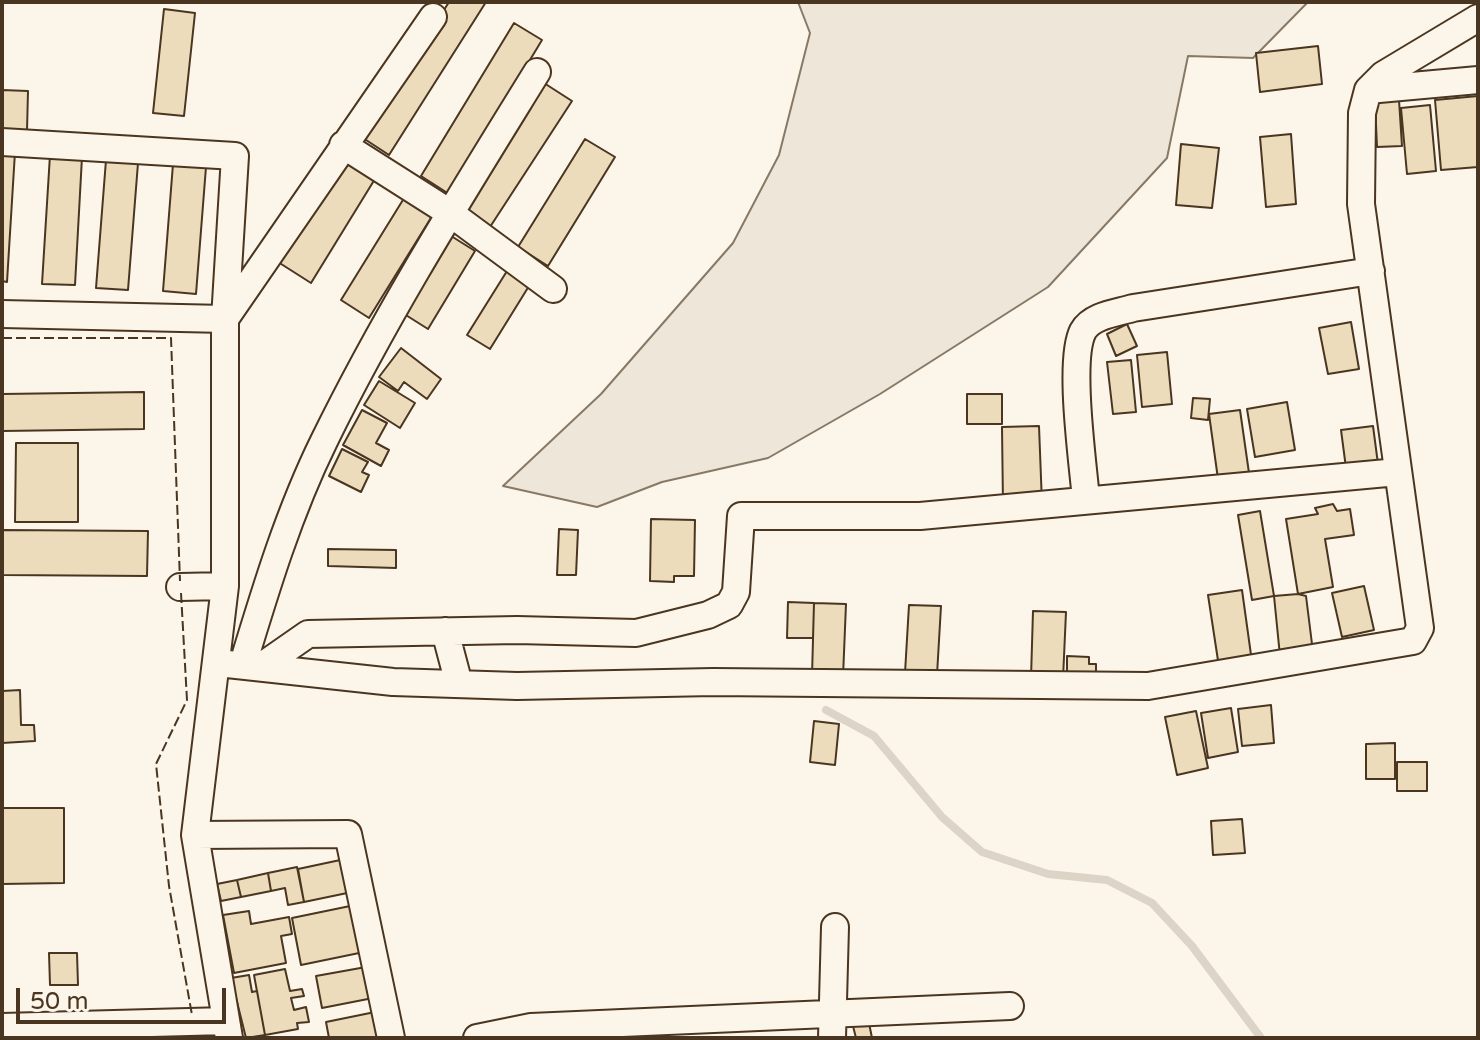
<!DOCTYPE html>
<html>
<head>
<meta charset="utf-8">
<style>
	body { margin:0 }
	#map { position:relative; width:1480px; height:1040px; overflow:hidden; background:#fbf6e9; font-family:"Varela Round",sans-serif }
	canvas { display:block }
	.frame { position:absolute; inset:0; border:4px solid #4a3520; pointer-events:none }
	.scale { position:absolute; left:16px; top:988px; width:210px; height:36px; box-sizing:border-box; border:4px solid #4a3520; border-top:0; padding-left:10px; font-size:24px; line-height:28px; white-space:nowrap; color:#4a3520; -webkit-text-stroke:6px #fbf6e9; paint-order:stroke }
</style>
</head>
<body>
<div id="map">
<canvas width="1480" height="1040"></canvas>
<div class="frame"></div>
<div class="scale">50 m</div>
</div>
<script>
const ctx = document.querySelector('canvas').getContext('2d');
ctx.lineJoin = 'round';
function paint(path, color) { ctx.fillStyle = color; ctx.fill(path, 'evenodd'); }
function trace(path, color, width, dash) { ctx.strokeStyle = color; ctx.lineWidth = width; ctx.lineCap = dash ? 'butt' : 'round'; ctx.setLineDash(dash || []); ctx.stroke(path); }
const green = new Path2D(`
	M798,2H1308L1253,58L1188,56L1167,158L1048,287L880,394L768,458L662,482L597,507L503,486L601,394L733,243L779,155L810,33Z`);
paint(green, '#ede6d9');
trace(green, '#887966', 2);
trace(new Path2D(`
	M826,710L874,736L942,817L982,852L1048,874L1107,880L1152,903L1192,946L1261,1038`), '#dcd4c6', 8);
const building = new Path2D(`
	M449,2H486L389,155L363,138Z
	M164,9L195,13L184,116L153,113Z
	M514,23L542,40L449,194L421,176Z
	M1318,46L1322,84L1260,92L1256,53Z
	M544,83L572,101L490,227L462,209Z
	M2,90L28,91L27,131H2Z
	M1478,96V167L1441,170L1435,100Z
	M1399,100L1402,146L1377,147L1375,102Z
	M1430,105L1436,171L1407,174L1401,108Z
	M1291,134L1296,204L1266,207L1260,137Z
	M585,139L615,157L548,266L518,247Z
	M1181,144L1219,148L1212,208L1176,205Z
	M2,152H15L7,282L2,281Z
	M50,155L82,157L75,285L42,284Z
	M349,157L378,174L311,283L278,262Z
	M106,160L138,163L128,290L96,288Z
	M173,164L206,167L196,294L163,291Z
	M406,195L434,213L369,318L341,300Z
	M448,234L475,251L428,329L401,312Z
	M507,271L529,286L490,349L467,335Z
	M1351,322L1359,369L1328,374L1319,328Z
	M1127,324L1137,346L1116,356L1107,334Z
	M401,348L441,379L427,399L404,382L398,391L379,377Z
	M1167,352L1172,404L1142,407L1137,355Z
	M1131,360L1136,412L1113,414L1107,362Z
	M379,381L415,403L400,428L364,405Z
	M144,392V429L2,431V394Z
	M967,394H1002V424H967Z
	M1193,398L1210,399L1208,420L1191,418Z
	M1287,402L1295,450L1255,457L1247,409Z
	M362,410L387,423L376,443L389,450L381,466L343,445Z
	M1240,410L1250,480L1218,479L1209,414Z
	M1039,426L1042,504L1003,505L1002,427Z
	M1373,426L1378,464L1346,468L1341,430Z
	M16,443H78V522H15Z
	M342,449L368,462L362,472L369,475L361,492L329,476Z
	M1333,504L1337,511L1350,509L1354,535L1325,539L1333,587L1298,594L1286,519L1318,514L1315,508Z
	M1260,511L1274,596L1252,600L1238,515Z
	M651,519L695,520L694,576H674V582L650,581Z
	M559,529L578,530L576,575H557Z
	M2,530L148,531L147,576L2,575Z
	M328,549L396,550V568L328,566Z
	M1364,586L1374,630L1342,637L1332,593Z
	M1242,590L1252,662L1219,667L1208,595Z
	M1298,594L1306,596L1313,652L1280,656L1274,596Z
	M788,602L814,603L813,638H787Z
	M814,603L846,604L843,677L812,676Z
	M909,605L941,606L937,675L905,673Z
	M1033,611L1066,612L1063,679L1031,678Z
	M1067,656L1089,657V664H1096V675L1067,680Z
	M20,690L21,725H34L35,741L2,743V691Z
	M1271,705L1274,743L1242,746L1238,709Z
	M1231,708L1238,752L1208,758L1201,713Z
	M1196,711L1208,768L1177,775L1165,717Z
	M814,721L839,724L835,765L810,762Z
	M1395,743V779H1366V744Z
	M1397,762H1427V791H1397Z
	M2,808H64V883L2,884Z
	M1242,819L1245,853L1213,855L1211,821Z
	M345,859L352,892L304,902L298,869Z
	M297,867L304,902L288,905L285,888L271,891L268,873Z
	M268,873L271,891L241,897L237,880Z
	M237,880L241,897L221,901L217,884Z
	M355,905L364,952L301,965L292,918Z
	M249,911L251,924L289,917L292,934L281,936L286,963L234,973L223,915Z
	M49,953H77L78,985H50Z
	M366,967L373,998L322,1008L316,976Z
	M285,969L290,991L302,989L304,996L291,998L294,1010L306,1007L309,1022L297,1023L298,1029L265,1035L254,975Z
	M249,975L252,992L257,991L265,1035L246,1038L231,978Z
	M375,1012L381,1038H329L326,1022Z
	M869,1023L872,1038H856L853,1026Z`);
paint(building, '#ecdcbc');
trace(building, '#4a3520', 2);
const minor = new Path2D(`
	M1368,90L1478,80
	M2,142L235,156L225,319V586L195,835L229,1038
	M343,145L450,213L553,289
	M2,314L225,319L433,17
	M1086,500C1083,463 1068,360 1083,331C1092,315 1117,313 1133,308L1371,271
	M180,587L225,586
	M445,631L459,684
	M218,663L393,682L517,686L713,682L1148,686L1413,641L1420,628L1361,204L1362,113L1368,90L1383,75L1478,18
	M243,664C266,588 289,512 324,441C386,314 463,192 537,72
	M262,666L308,634L517,630L636,633L708,615L729,605L736,592L741,516H920L1398,472
	M195,835L348,834L391,1038
	M2,1027L226,1021
	M477,1038L531,1027L1010,1006
	M832,1038L835,927`);
trace(minor, '#4a3520', 30);
trace(minor, '#fbf6e9', 26);
trace(new Path2D(`
	M2,338H171L180,581
	M181,593L187,700L156,764L169,886L192,1015`), '#4a3520', 2, [10, 4]);
</script>
</body>
</html>
